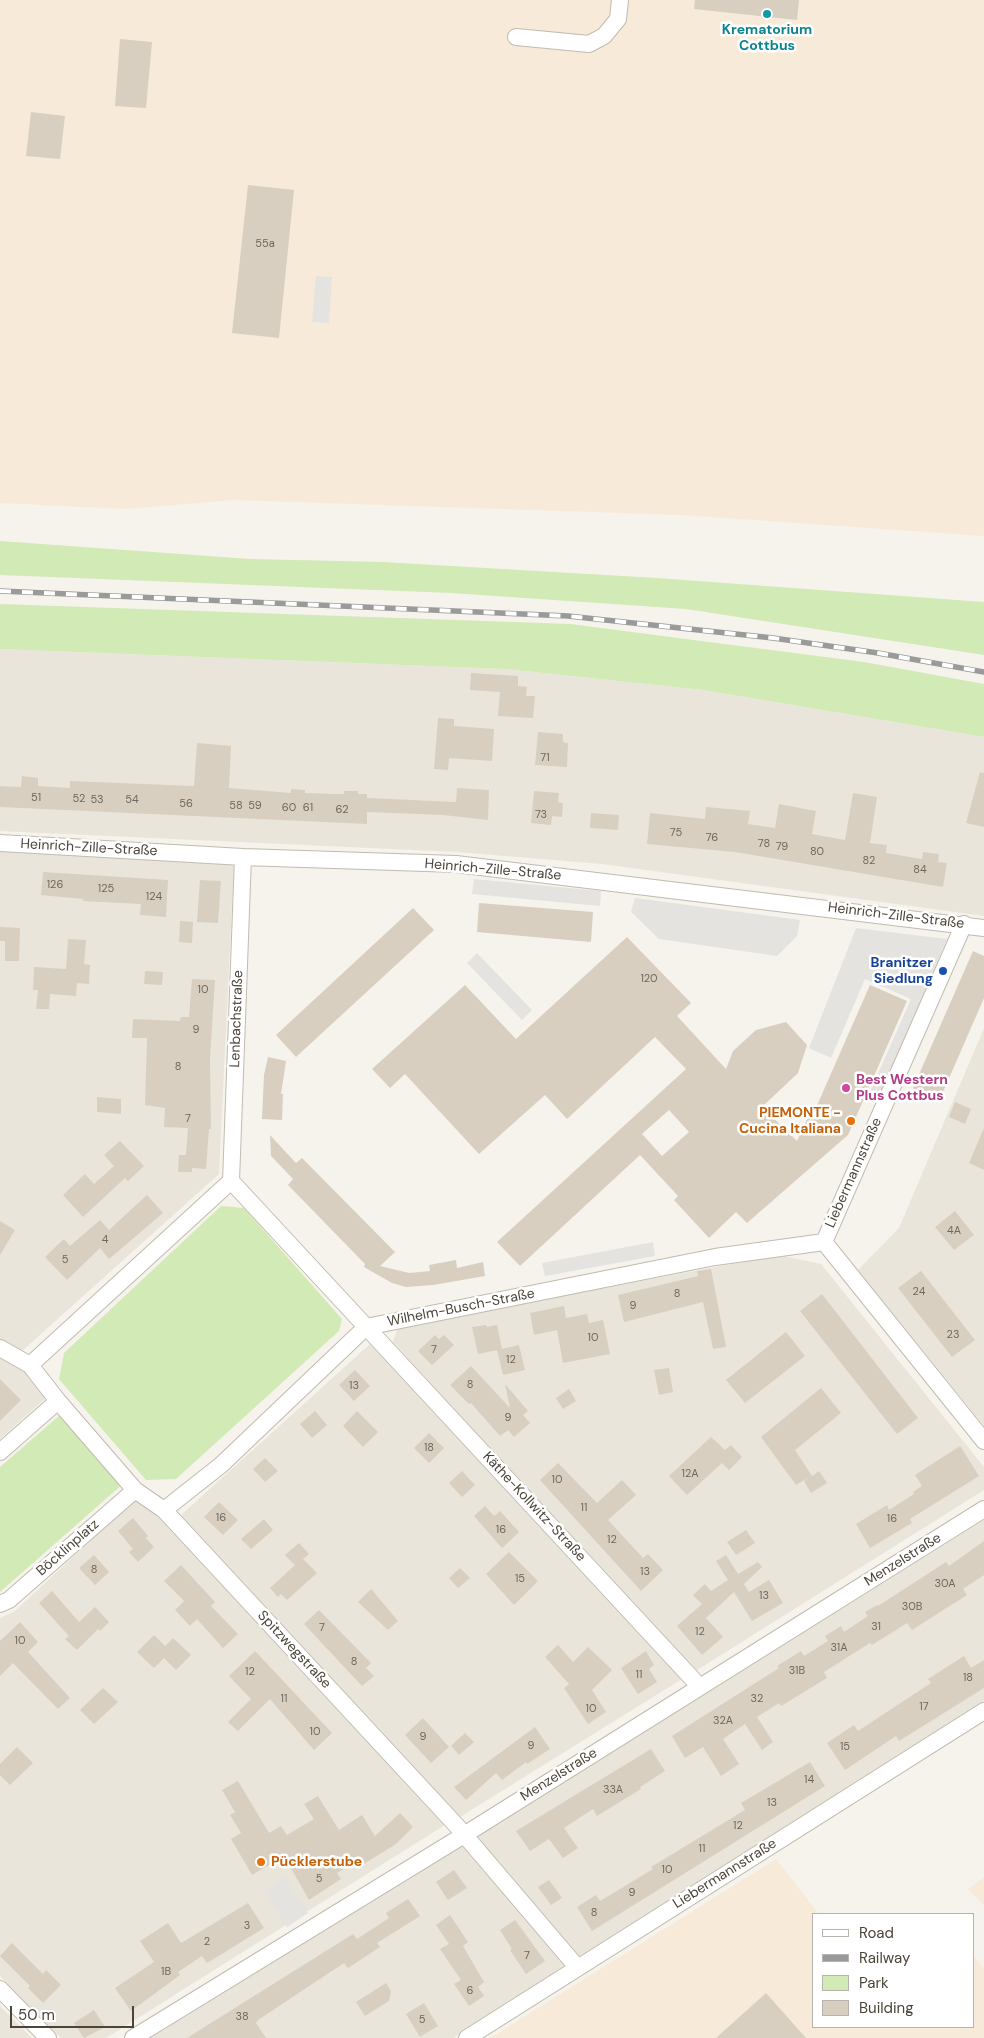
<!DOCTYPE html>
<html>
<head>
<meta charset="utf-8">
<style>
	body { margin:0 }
	#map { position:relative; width:984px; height:2038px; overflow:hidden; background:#f6f3ec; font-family:"DM Sans",sans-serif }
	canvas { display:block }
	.legend { position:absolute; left:812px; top:1913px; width:162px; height:115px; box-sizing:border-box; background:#fff; border:1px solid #b7b4b0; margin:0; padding:6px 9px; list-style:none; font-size:15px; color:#4b4439 }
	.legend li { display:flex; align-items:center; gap:10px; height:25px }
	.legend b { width:25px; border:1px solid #b7b4b0 }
	.scale { position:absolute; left:10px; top:2006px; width:124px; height:22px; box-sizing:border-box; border:2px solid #4b4439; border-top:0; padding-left:6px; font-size:15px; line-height:18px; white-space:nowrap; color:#4b4439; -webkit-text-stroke:4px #fff; paint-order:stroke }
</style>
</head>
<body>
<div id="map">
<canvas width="984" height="2038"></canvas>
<ul class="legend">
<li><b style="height:6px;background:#fff"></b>Road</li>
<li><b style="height:6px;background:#9a9a9a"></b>Railway</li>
<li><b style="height:14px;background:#d2eab5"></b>Park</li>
<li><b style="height:14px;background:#d8cfc1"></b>Building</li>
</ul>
<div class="scale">50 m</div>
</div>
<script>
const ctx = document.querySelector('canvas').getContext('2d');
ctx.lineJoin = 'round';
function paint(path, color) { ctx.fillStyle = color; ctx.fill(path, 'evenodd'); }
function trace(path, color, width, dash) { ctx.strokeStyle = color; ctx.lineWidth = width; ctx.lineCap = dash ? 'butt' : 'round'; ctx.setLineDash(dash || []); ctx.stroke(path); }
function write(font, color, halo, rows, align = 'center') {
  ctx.font = font + ' "DM Sans",sans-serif'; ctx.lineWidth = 5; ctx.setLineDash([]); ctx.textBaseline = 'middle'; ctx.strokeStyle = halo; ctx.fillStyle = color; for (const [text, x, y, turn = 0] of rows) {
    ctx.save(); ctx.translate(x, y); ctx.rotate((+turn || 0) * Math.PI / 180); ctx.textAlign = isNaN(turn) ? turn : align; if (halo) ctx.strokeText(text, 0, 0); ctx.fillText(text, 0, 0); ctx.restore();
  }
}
paint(new Path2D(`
	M0,649L506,669L703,690L984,737V916L602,864L457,852L0,831Z
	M0,850L234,864L219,1174L22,1351L0,1339Z
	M984,1028V1426L858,1270L899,1228Z
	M779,1255L821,1264L984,1467V1490L694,1672L393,1342L397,1330L404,1326Z
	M370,1344L682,1679L460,1817L180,1516Z
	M0,1354L27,1369L47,1397L0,1439Z
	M135,1499L160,1516L445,1825L106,2038H61L0,1976V1618L15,1611Z
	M984,1518V1701L578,1958L476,1837Z
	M465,1845L569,1965L453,2038H150Z
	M0,2006L32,2038H0Z`), '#eae5da');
paint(new Path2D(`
	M0,0H984V536L681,515L233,500L126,509L0,503Z
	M776,1859L819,1914H813V2027H973V1956L984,1968V2038H490Z
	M984,1877V1906L968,1889Z`), '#f7ead8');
paint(new Path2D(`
	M0,541L250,559L383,562L657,578L984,602V655L686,609L451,593L0,575Z
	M0,604L570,624L864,662L984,684V737L703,690L506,669L0,649Z
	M221,1206L244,1208L342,1319L339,1331L176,1479L146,1480L59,1379L64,1353Z
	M60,1415L124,1483L0,1592V1467Z`), '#d2eab5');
paint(new Path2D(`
	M316,276L332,277L329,323L312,322Z
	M474,879L601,891L600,906L472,894Z
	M635,898L800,920L797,936L777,956L659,939L631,912Z
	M856,928L947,939L879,1098L869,1094L911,999L865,979L831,1058L809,1048Z
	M477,953L532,1010L522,1020L467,963Z
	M653,1242L655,1256L545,1276L542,1263Z
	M285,1877L308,1913L287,1927L264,1890Z`), '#e5e3e0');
paint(new Path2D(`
	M695,0H799L797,20L694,9Z
	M120,39L152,42L146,108L115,106Z
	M31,112L65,116L60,159L26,156Z
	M248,185L294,190L279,338L232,333Z
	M471,673L518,676V686L527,687L526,696H535L533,718L498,716L500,692L470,690Z
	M438,718L454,719V726L494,729L492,761L449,758L448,770L434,769Z
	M538,732L563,734V742L568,743L567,767L535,765Z
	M197,743L231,746L229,788L291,793V789L305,790V793L335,794H344V791H358V794H367V798L456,802L457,788L489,790L488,820L443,815L367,812V824L0,807V786L21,787L22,776L38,778V786L70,788V781L194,786Z
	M980,772L984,773V827L966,823Z
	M534,791L559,793L558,802L563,803L562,817L552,816L551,825L531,823Z
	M853,793L877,797L870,843L887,845L886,853L922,859L923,852L939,854L938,862L947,863L943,887L735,852L647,844L650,813L705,819L706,807L750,811L748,824L775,828L779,804L816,811L812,834L845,840Z
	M591,813L619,815L618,830L590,828Z
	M43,872L168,880L166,917L140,915L141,904L83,901V899L41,895Z
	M200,880L221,881L218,923L197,922Z
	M479,903L593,912L591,942L477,932Z
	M413,908L434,930L296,1057L276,1035Z
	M180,921L193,922L192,943L179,942Z
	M0,927L20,928L19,961H5V941H0Z
	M627,937L691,1003L677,1016L726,1069L733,1051L756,1030L786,1022L807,1045L798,1073L762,1107L797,1141L808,1117L811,1119L870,985L907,1001L848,1135L747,1223L736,1212L709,1238L674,1200L678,1196L640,1155L520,1266L497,1242L686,1069L655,1037L567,1119L545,1095L479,1154L405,1074L390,1088L372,1069L465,985L516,1039ZM669,1110L689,1132L662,1156L642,1134Z
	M68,939L86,940L84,964L90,965L89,984L77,983L76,996L50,994L49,1009H36L38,990H33L34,967L66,969Z
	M973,951L984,956V998L940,1099L913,1088Z
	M145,971L163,972L162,985L144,984Z
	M192,979L215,980L210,1058L211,1129H209L206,1169L192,1168V1172H178L179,1155H186L188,1128L164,1127L165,1108L145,1105L147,1038H132L133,1019L180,1021L181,1017H189Z
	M268,1057L286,1061L281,1094H283L282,1120L262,1119L264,1075Z
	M97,1097L121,1099V1114L97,1112Z
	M955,1102L971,1109L965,1124L949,1117Z
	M984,1128V1170L969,1163Z
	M270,1135L296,1163L302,1158L395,1252L380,1266L409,1273L430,1271L429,1265L456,1260L457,1268L483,1262L485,1276L433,1285L406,1287L392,1283L364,1267L365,1264L288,1185L293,1179L271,1156Z
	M120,1141L144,1166L128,1181L125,1178L83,1217L63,1195L85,1174L94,1184L114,1166L104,1155Z
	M147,1195L163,1213L109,1259L100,1248L67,1280L45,1257L64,1239L70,1246L100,1220L109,1230Z
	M955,1211L974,1235L954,1250L935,1227Z
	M0,1221L15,1230L0,1255Z
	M711,1269L726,1347L713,1349L703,1302L624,1322L618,1295L698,1276L697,1271Z
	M921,1271L975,1340L952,1357L898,1288Z
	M822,1294L918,1418L897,1434L800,1311Z
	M564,1306L566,1318L587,1314L589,1323L603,1320L610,1354L563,1363L557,1330L534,1335L530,1313Z
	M486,1325L487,1327L497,1325L502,1349L478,1354L472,1327Z
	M786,1332L805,1356L745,1403L726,1380Z
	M435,1335L439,1339L444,1335L454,1345L432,1365L418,1351Z
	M519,1345L525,1370L503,1375L497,1350Z
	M471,1366L510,1408L505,1384L528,1411L523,1415L530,1423L514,1437L508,1430L500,1436L471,1403L469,1404L450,1385Z
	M669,1368L673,1392L659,1395L654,1370Z
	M355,1370L370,1386L354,1401L339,1385Z
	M0,1379L21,1400L0,1421Z
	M821,1388L841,1413L795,1450L812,1476L819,1471L827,1483L811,1493L804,1481L809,1477L796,1485L761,1437Z
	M569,1389L576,1401L563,1409L556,1398Z
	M315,1411L327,1425L312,1438L300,1424Z
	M357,1411L378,1432L363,1447L343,1426Z
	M429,1433L444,1448L429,1463L414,1448Z
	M711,1437L725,1450L731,1445L742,1457L729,1470L722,1463L687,1495L669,1476Z
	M960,1446L979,1476L910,1519L912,1523L870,1548L856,1524L887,1505L889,1510L914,1494L913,1492L922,1486L915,1475Z
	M265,1458L278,1471L265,1482L253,1469Z
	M558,1463L597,1503L622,1480L636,1495L608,1520L643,1558L648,1554L663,1570L641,1591L540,1480Z
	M462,1471L475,1485L462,1497L449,1483Z
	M219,1502L238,1520L223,1535L204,1517Z
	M485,1506L494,1516L500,1511L519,1532L502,1548L474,1516Z
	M133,1518L148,1536L146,1538L154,1547L138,1562L129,1552L133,1549L118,1531Z
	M264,1519L273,1530L251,1549L241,1539Z
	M746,1530L755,1543L736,1555L727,1542Z
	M984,1541V1575L963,1589L967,1595L912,1630L907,1623L872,1645L870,1643L824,1672L827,1678L781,1706L779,1703L757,1717L773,1742L762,1750L745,1724L723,1739L739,1764L721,1776L703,1747L685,1758L672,1736L779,1668L777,1666L801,1651L804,1656L828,1641L825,1636L841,1626L844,1632L868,1616L865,1612L877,1605L878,1606L946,1562L949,1566Z
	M299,1543L309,1554L303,1559L317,1573L287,1600L281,1594L278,1597L270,1588L295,1565L285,1555Z
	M509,1552L538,1581L514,1605L486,1574Z
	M94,1555L109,1572L95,1585L79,1568Z
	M726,1555L738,1574L758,1562L762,1567L744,1584L749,1592L769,1580L783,1603L752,1621L734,1592L706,1618L723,1637L702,1655L677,1626L702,1604L693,1595L705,1584L711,1591L728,1580L716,1561Z
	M181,1565L215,1602L211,1606L238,1634L223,1648L197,1619L190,1626L175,1610L184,1601L164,1581Z
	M460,1568L470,1578L458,1588L449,1578Z
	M371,1589L398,1621L388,1630L358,1602Z
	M52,1591L79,1622L95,1607L109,1622L100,1631L98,1629L77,1650L65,1639L69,1636L39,1603Z
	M319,1610L371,1663L366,1668L374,1676L362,1686L304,1624Z
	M20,1622L38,1642L28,1652L70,1698L58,1709L13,1663L0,1676V1641Z
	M154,1635L165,1646L173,1638L191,1655L176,1670L164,1658L154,1668L137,1652Z
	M558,1645L573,1662L588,1647L612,1670L592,1690L606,1712L588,1724L564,1688L569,1684L545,1657Z
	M255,1651L332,1733L314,1750L270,1699L238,1731L228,1722L251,1699L229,1676Z
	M646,1651L654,1665L649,1669L657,1682L638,1694L621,1668Z
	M964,1656L971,1668L984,1660V1688L899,1741L896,1736L845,1770L827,1743L854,1725L858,1731L931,1683L928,1679Z
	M103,1688L118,1702L94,1724L80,1710Z
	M423,1718L449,1747L431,1763L405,1735Z
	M535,1727L550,1749L527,1764L526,1762L502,1780L496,1773L466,1800L454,1787Z
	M465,1733L474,1742L459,1755L451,1746Z
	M17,1747L33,1763L10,1785L0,1775V1764Z
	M651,1749L665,1771L640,1787L641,1789L597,1816L593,1809L564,1828L578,1848L563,1858L549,1839L530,1851L516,1831Z
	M810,1762L825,1786L592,1931L577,1907L596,1895L600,1901L653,1869L651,1867L745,1810L741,1803Z
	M238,1781L269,1833L281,1826L287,1835L314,1819L304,1804L318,1796L339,1830L362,1815L375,1836L400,1813L413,1827L396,1844L362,1865L358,1860L337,1873L341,1879L309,1900L284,1856L252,1875L231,1839L241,1833L230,1815L235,1812L222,1790Z
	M454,1870L467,1888L448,1900L436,1882Z
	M549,1880L562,1898L551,1905L538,1887Z
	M408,1899L420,1916L377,1943L380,1947L348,1968L344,1963L258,2020L256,2023L266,2038H187L353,1934L357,1939L389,1918L386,1913Z
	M248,1903L264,1928L207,1963L202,1956L178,1972L180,1975L131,2011L115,1988L154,1962L140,1941L168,1923L181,1943Z
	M450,1915L468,1942L463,1946L484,1982L478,1987L484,1996L469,2006L454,1984L461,1980L440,1949L449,1944L436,1925Z
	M515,1920L545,1961L526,1974L510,1950L512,1949L500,1930Z
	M12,1943L43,1974L46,1970L61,1985L43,2003L28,1988L30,1986L0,1956Z
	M386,1983L391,1991L389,2001L365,2016L356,2002Z
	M766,1993L806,2038H716Z
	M424,2003L438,2026L420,2037L406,2014Z
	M94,2010L105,2027L84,2038L74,2023Z`), '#d8cfc1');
const minor = new Path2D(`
	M516,37L589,44L604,36L618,19L620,0
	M0,843L243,857L456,864L984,928
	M231,1181L700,1687
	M824,1242L964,924
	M824,1242L984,1441
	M0,1348L30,1365L58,1401L135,1490L164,1510L456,1825L577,1967
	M30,1365L231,1181L243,857
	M0,1452L58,1401
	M164,1510L221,1465L366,1327L715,1257L824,1242
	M0,1604L9,1600L135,1490
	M0,1989L48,2038
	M133,2038L464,1835L984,1509
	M467,2038L984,1711`);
trace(minor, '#c2bbae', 18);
trace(minor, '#fff', 16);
const rail = new Path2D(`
	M0,591L568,616L773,638L878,653L984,672`);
trace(rail, '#9a9a9a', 5.5);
trace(rail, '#fff', 4, [11]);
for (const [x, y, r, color] of [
	[767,14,5,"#0f9aa8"],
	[943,971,5,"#1a4fb4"],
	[846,1088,5,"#d1479c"],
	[851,1121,5,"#e8710a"],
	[261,1862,5,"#e8710a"]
]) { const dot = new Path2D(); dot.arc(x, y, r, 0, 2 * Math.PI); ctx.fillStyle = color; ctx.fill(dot); trace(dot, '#fff', 2); }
write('11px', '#6e675b', null, [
	["55a",265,244],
	["71",545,758],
	["51",36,798],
	["52",79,799],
	["53",97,800],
	["54",132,800],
	["56",186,804],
	["58",236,806],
	["59",255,806],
	["60",289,808],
	["61",308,808],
	["62",342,810],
	["73",541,815],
	["75",676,833],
	["76",712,838],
	["78",764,844],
	["79",782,847],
	["80",817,852],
	["82",869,861],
	["84",920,870],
	["126",55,885],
	["125",106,889],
	["124",154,897],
	["120",649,979],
	["10",203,990],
	["9",196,1030],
	["8",178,1067],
	["7",188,1119],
	["4A",954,1231],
	["4",105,1240],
	["5",65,1260],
	["24",919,1292],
	["8",677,1294],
	["9",633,1306],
	["23",953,1335],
	["10",593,1338],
	["7",434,1350],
	["12",511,1360],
	["8",470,1385],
	["13",354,1386],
	["9",508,1418],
	["18",429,1448],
	["12A",690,1474],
	["10",557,1480],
	["11",584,1508],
	["16",221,1518],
	["16",892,1519],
	["16",501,1530],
	["12",612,1540],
	["8",94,1570],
	["13",645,1572],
	["15",520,1579],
	["30A",945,1584],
	["13",764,1596],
	["30B",912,1607],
	["31",876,1627],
	["7",322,1628],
	["12",700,1632],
	["10",20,1641],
	["31A",839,1648],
	["8",354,1662],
	["31B",797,1671],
	["12",250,1672],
	["11",639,1675],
	["18",968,1678],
	["11",284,1699],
	["32",757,1699],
	["17",924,1707],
	["10",591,1709],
	["32A",723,1721],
	["10",315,1732],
	["9",423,1737],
	["9",531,1746],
	["15",845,1747],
	["14",809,1780],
	["33A",613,1790],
	["13",772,1803],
	["12",738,1826],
	["11",702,1849],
	["10",667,1870],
	["5",319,1879],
	["9",632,1893],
	["8",594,1913],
	["3",247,1926],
	["2",207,1942],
	["7",527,1956],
	["1B",166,1972],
	["6",470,1991],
	["38",242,2017],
	["5",422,2020]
]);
write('bold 14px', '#0d838f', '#fff', [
	["Krematorium",767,30],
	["Cottbus",767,46]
]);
write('14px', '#4b4439', '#fff', [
	["Heinrich-Zille-Straße",89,848,3],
	["Heinrich-Zille-Straße",493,870,5],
	["Heinrich-Zille-Straße",896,916,7],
	["Lenbachstraße",237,1019,-88],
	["Liebermannstraße",854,1173,-66],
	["Wilhelm-Busch-Straße",461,1308,-11],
	["Käthe-Kollwitz-Straße",534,1507,47],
	["Böcklinplatz",68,1548,-41],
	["Menzelstraße",903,1560,-32],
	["Spitzwegstraße",294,1650,47],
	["Menzelstraße",559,1775,-32],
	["Liebermannstraße",725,1874,-32]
]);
write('bold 14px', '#164399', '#fff', [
	["Branitzer",933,963],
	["Siedlung",933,979]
], 'right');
write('bold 14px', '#b23c85', '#fff', [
	["Best Western",856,1080],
	["Plus Cottbus",856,1096]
], 'left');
write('bold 14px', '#c56008', '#fff', [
	["PIEMONTE -",841,1113],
	["Cucina Italiana",841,1129],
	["Pücklerstube",271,1862,"left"]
], 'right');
</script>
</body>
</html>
